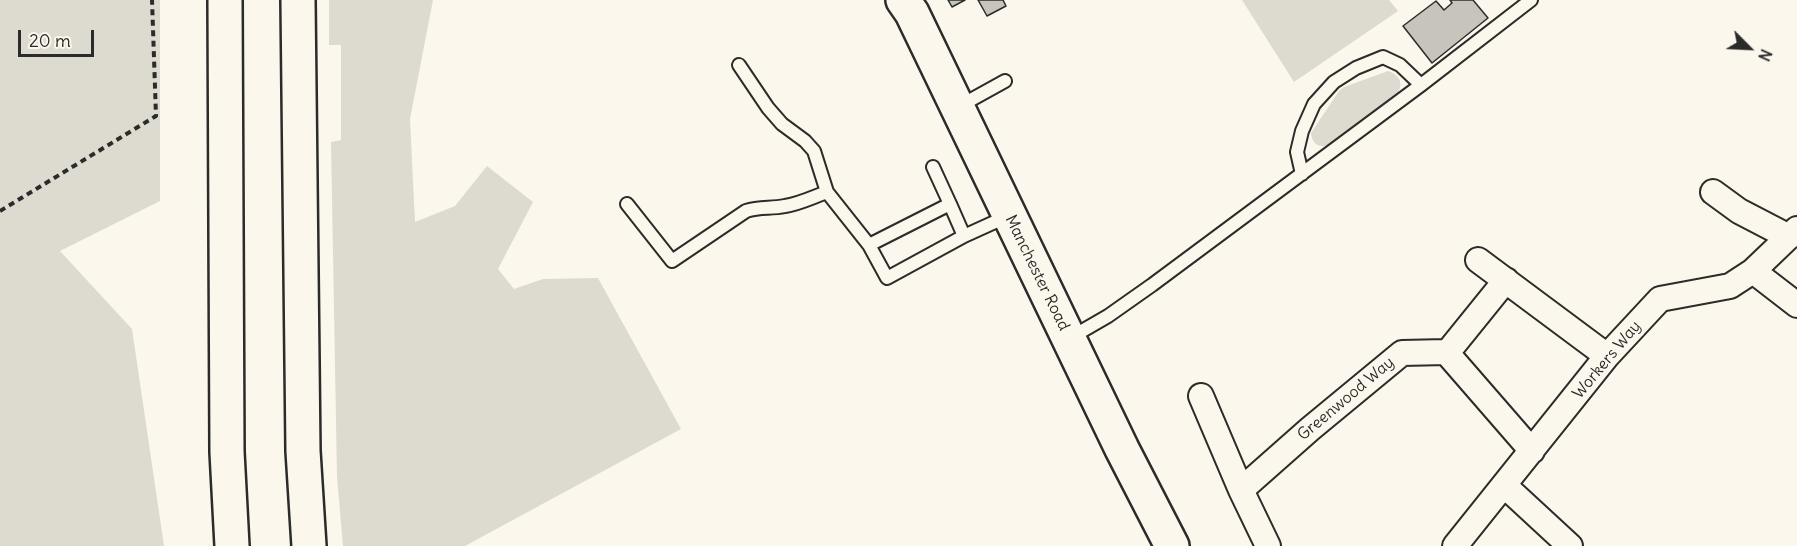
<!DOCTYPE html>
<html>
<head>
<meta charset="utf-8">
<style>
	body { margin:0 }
	#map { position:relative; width:1797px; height:546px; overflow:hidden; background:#fbf7ec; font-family:Delius,sans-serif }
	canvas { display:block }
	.north { position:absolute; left:1719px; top:18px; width:60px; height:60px; -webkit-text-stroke:4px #fbf7ec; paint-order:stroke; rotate:114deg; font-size:16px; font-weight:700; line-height:24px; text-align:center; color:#2b2b2b }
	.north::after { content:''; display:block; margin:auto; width:21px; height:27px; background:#2b2b2b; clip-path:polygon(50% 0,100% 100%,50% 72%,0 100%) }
	.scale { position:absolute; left:18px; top:30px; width:76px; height:27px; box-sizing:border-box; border:3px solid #2b2b2b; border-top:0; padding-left:8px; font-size:18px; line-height:21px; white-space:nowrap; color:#2b2b2b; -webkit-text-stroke:4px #fbf7ec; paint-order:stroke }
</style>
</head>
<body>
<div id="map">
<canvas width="1797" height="546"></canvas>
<div class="north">N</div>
<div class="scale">20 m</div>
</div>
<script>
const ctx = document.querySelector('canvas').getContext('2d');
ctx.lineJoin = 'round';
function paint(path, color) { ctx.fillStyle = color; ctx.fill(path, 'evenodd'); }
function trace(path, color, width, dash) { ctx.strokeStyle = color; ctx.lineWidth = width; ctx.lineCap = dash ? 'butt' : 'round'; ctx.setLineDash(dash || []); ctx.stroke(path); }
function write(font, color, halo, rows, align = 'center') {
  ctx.font = font + ' Delius,sans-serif'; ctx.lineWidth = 6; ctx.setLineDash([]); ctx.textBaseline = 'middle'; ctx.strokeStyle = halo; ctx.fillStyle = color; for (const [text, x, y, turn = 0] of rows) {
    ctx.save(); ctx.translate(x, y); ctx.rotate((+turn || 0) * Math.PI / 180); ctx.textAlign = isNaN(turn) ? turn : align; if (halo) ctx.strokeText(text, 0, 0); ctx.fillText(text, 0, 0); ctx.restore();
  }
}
paint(new Path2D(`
	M0,0H160V201L60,251L132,329L164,546H0Z
	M329,0H433L410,119L415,222L455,206L487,166L533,202L498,269L514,289L543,279L598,278L681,429L465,546H343L337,477L331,142L341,140V45H329Z
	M1242,0H1389L1398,11L1294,82Z
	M1388,71C1400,75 1404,84 1397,94L1329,145C1319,148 1312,144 1311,133L1339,91L1344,87Z`), '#dddad0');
const building = new Path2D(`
	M948,0H965L952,7Z
	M978,0H1003L1006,6L987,16Z
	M1450,0H1473L1488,18L1432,63L1403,26L1436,1L1444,10L1452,3Z`);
paint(building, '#c7c4bc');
trace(building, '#2b2b2b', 1.5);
const lane = new Path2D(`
	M739,65L768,108L782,124L805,141L814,151L827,192
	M958,107L1005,81
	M933,167L950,204
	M1302,174L1297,152L1302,131L1314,104L1334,82L1356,68L1383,57L1400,65L1421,85
	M627,204L672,261L746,211C760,206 770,209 785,206C799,204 813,197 827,192L869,245L950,204L964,236L1008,216
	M869,245L887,278L964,236
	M1070,338L1108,316L1152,285L1421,85L1531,0`);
const street = new Path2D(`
	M1713,192L1739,211L1789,237
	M1478,260L1607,356
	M1753,271L1797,305
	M1447,353L1506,280
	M1201,396L1241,490L1268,546
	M1505,486L1570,546
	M1241,490L1310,429L1402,353L1446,352L1532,451
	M1455,546L1607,356L1660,299L1730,286L1753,271L1797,229`);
const primary = new Path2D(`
	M903,0L912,13L1122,449L1172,546`);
const highway = new Path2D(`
	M225,0L227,452L232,546
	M298,0L303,451L309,546`);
trace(lane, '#2b2b2b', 16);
trace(street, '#2b2b2b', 28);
trace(primary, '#2b2b2b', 38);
trace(highway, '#2b2b2b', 38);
trace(new Path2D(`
	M0,211L156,116L152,0`), '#2b2b2b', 4, [6, 4.5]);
trace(lane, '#fbf7ec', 12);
trace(street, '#fbf7ec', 24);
trace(primary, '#fbf7ec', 33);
trace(highway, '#fbf7ec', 33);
write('16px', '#2b2b2b', '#fbf7ec', [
	["Manchester Road",1037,273,64],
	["Workers Way",1607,360,-50],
	["Greenwood Way",1346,399,-40]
]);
</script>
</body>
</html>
